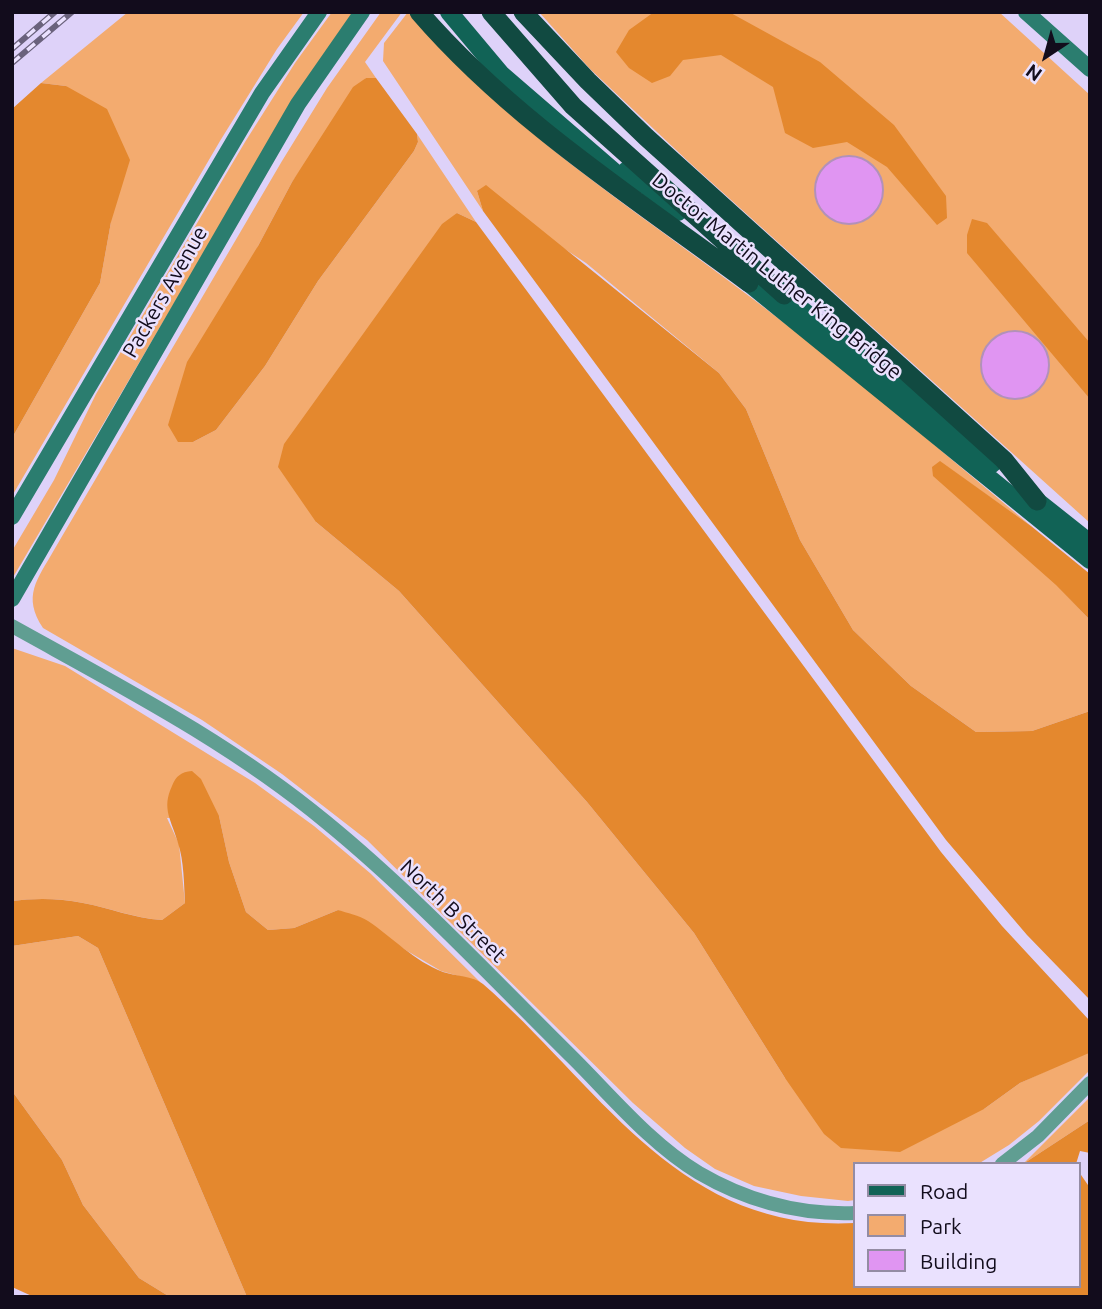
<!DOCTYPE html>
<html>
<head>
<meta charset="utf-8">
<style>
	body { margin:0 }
	#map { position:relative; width:1102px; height:1309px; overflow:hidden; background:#ded2f9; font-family:Ubuntu,sans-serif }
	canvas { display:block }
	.frame { position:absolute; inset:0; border:14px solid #120c1c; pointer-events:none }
	.legend { position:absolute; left:853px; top:1162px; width:228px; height:126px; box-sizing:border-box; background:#eae1fe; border:2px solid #948ca4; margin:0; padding:9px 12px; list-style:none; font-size:21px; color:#120c1c }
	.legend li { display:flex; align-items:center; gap:14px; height:35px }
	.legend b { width:35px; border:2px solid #948ca4 }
	.north { position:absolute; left:1011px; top:21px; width:70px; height:70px; -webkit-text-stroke:5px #eae1fe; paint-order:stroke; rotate:216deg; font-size:19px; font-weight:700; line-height:28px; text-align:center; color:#120c1c }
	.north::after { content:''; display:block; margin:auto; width:24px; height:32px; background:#120c1c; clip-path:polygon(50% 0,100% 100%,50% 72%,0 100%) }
</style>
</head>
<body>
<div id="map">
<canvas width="1102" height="1309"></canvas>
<div class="frame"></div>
<ul class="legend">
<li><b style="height:9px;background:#116356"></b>Road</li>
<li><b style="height:19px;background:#f3ab6f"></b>Park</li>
<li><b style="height:19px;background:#e095f2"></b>Building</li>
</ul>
<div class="north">N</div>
</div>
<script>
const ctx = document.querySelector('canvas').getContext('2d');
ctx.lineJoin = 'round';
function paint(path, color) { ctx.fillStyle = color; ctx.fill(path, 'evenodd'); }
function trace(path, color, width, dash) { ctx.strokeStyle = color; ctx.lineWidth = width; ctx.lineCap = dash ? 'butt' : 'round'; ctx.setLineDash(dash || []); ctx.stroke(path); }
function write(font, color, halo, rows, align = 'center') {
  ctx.font = font + ' Ubuntu,sans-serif'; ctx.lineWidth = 5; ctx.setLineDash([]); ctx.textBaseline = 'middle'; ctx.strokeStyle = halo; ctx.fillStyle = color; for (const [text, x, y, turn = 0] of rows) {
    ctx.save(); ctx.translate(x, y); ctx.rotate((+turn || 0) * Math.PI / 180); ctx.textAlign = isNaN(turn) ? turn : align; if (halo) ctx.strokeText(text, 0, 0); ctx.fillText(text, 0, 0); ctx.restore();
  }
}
paint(new Path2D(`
	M128,12H304L277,49L220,141L12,496V438L100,283L111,222L66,86L41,83Z
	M332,12H353L300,89L12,579V551L54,480L96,394L245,142L295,63Z
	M381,12H402L365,62L376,78H366L292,182L258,246L193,442L216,430L265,366L318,281L414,151L418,142L417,134L476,222L457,213L316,522L399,591L587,802L694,933L785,1078L984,1109L1020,1083L1090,1051V1070L1039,1121L1009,1145L978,1164H855V1200L848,1201L801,1196L754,1186L715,1169L685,1148L633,1103L367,840L282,774L202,720L43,628C22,596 37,580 54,550L282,161L327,88Z
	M408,12C505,127 634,209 753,299C848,371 939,449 1031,526L940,462L1090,620V711L1032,731L976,732L911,686L853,630L800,540L746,409L719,373L586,263L477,191L483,211L383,61L384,43Z
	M539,12H999L1090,95V523L691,164L590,69Z
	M12,648L65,666L255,783L314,826L370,873L480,982L441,971L338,910L294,928L268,930L246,912L229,862L219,816L167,818L179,844L185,903L162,920C134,918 110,908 83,903C61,898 34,898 12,901Z
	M78,936L98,948L247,1297H170L139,1278L83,1205L62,1160L12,1091V946Z
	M1090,1097V1120L1023,1164Z`), '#f3ab6f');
paint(new Path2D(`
	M654,12H729L820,62L894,125L946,196L947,218L937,225L887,167L847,142L813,148L785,133L773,87L721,55L683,60L670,76L652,83L629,68L616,52L629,30Z
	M366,78H376L417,134L418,142L414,151L318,281L265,366L216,430L193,442H178L168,425L187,362L258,246L292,182L353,87Z
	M41,83L66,86L107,109L130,160L111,222L100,283L12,438V109Z
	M486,185L719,373L746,409L800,540L853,630L911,686L976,732L1032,731L1090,711V1000L1027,935L946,840L483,211L477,191Z
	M457,213L476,222L941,852L1002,926L1089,1020V1053L1020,1083L984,1109L900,1152L841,1148L824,1134L785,1078L694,933L587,802L399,591L316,522L278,467L284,444L442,224Z
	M972,219L987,223L1090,343V399L967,253V235Z
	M940,461L1031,526L1090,574V620L1056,585L933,476L932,467Z
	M192,771L201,779L219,816L229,862L246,912L268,930L294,928L338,910C347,913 359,915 368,921C392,937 414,961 443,972C455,976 473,976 483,984C600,1086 679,1233 855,1223V1286H1079V1172L1090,1188V1297H247L98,948L78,936L12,946V901C34,898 60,898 83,903C110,908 133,918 162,920L185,903C184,884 184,861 178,843C172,821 161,809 172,786C176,776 181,772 192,771Z
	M12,1091L62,1160L83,1205L139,1278L170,1297H34L12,1287Z
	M1090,1120V1153L1080,1151L1076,1164H1023Z`), '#e4882e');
const building = new Path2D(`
	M815 190a34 34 0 1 1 68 0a34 34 0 1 1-68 0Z
	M981 365a34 34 0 1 1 68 0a34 34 0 1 1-68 0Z`);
paint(building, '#e095f2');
trace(building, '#b291b9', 2);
trace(new Path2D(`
	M12,626C120,686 231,743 326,822C414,894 493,979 574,1059C613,1098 651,1144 699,1173C747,1201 800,1215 855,1213
	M1002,1164L1038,1136L1090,1083`), '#609e92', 14);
trace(new Path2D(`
	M1026,12L1090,69
	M12,517L262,93L319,12
	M12,599L298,104L362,12`), '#2b7d6f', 16);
trace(new Path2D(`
	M449,12L501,74L633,188
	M627,170L678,212
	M739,275L1090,560
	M774,287L992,464
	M1032,497L1090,543`), '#116356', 18);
trace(new Path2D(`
	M419,12C512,120 636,199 749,283
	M491,12L573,106L784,295
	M523,12L588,81L646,137L1004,460L1037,501`), '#114a41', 19);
const rail = new Path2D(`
	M12,49L55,12
	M12,63L72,12`);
trace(rail, '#6a627c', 6);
trace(rail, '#eae1fe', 3.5, [10]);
write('21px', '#120c1c', '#eae1fe', [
	["Doctor Martin Luther King Bridge",777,276,39],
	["Packers Avenue",165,292,-60],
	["North B Street",453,911,44]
]);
</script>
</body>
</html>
